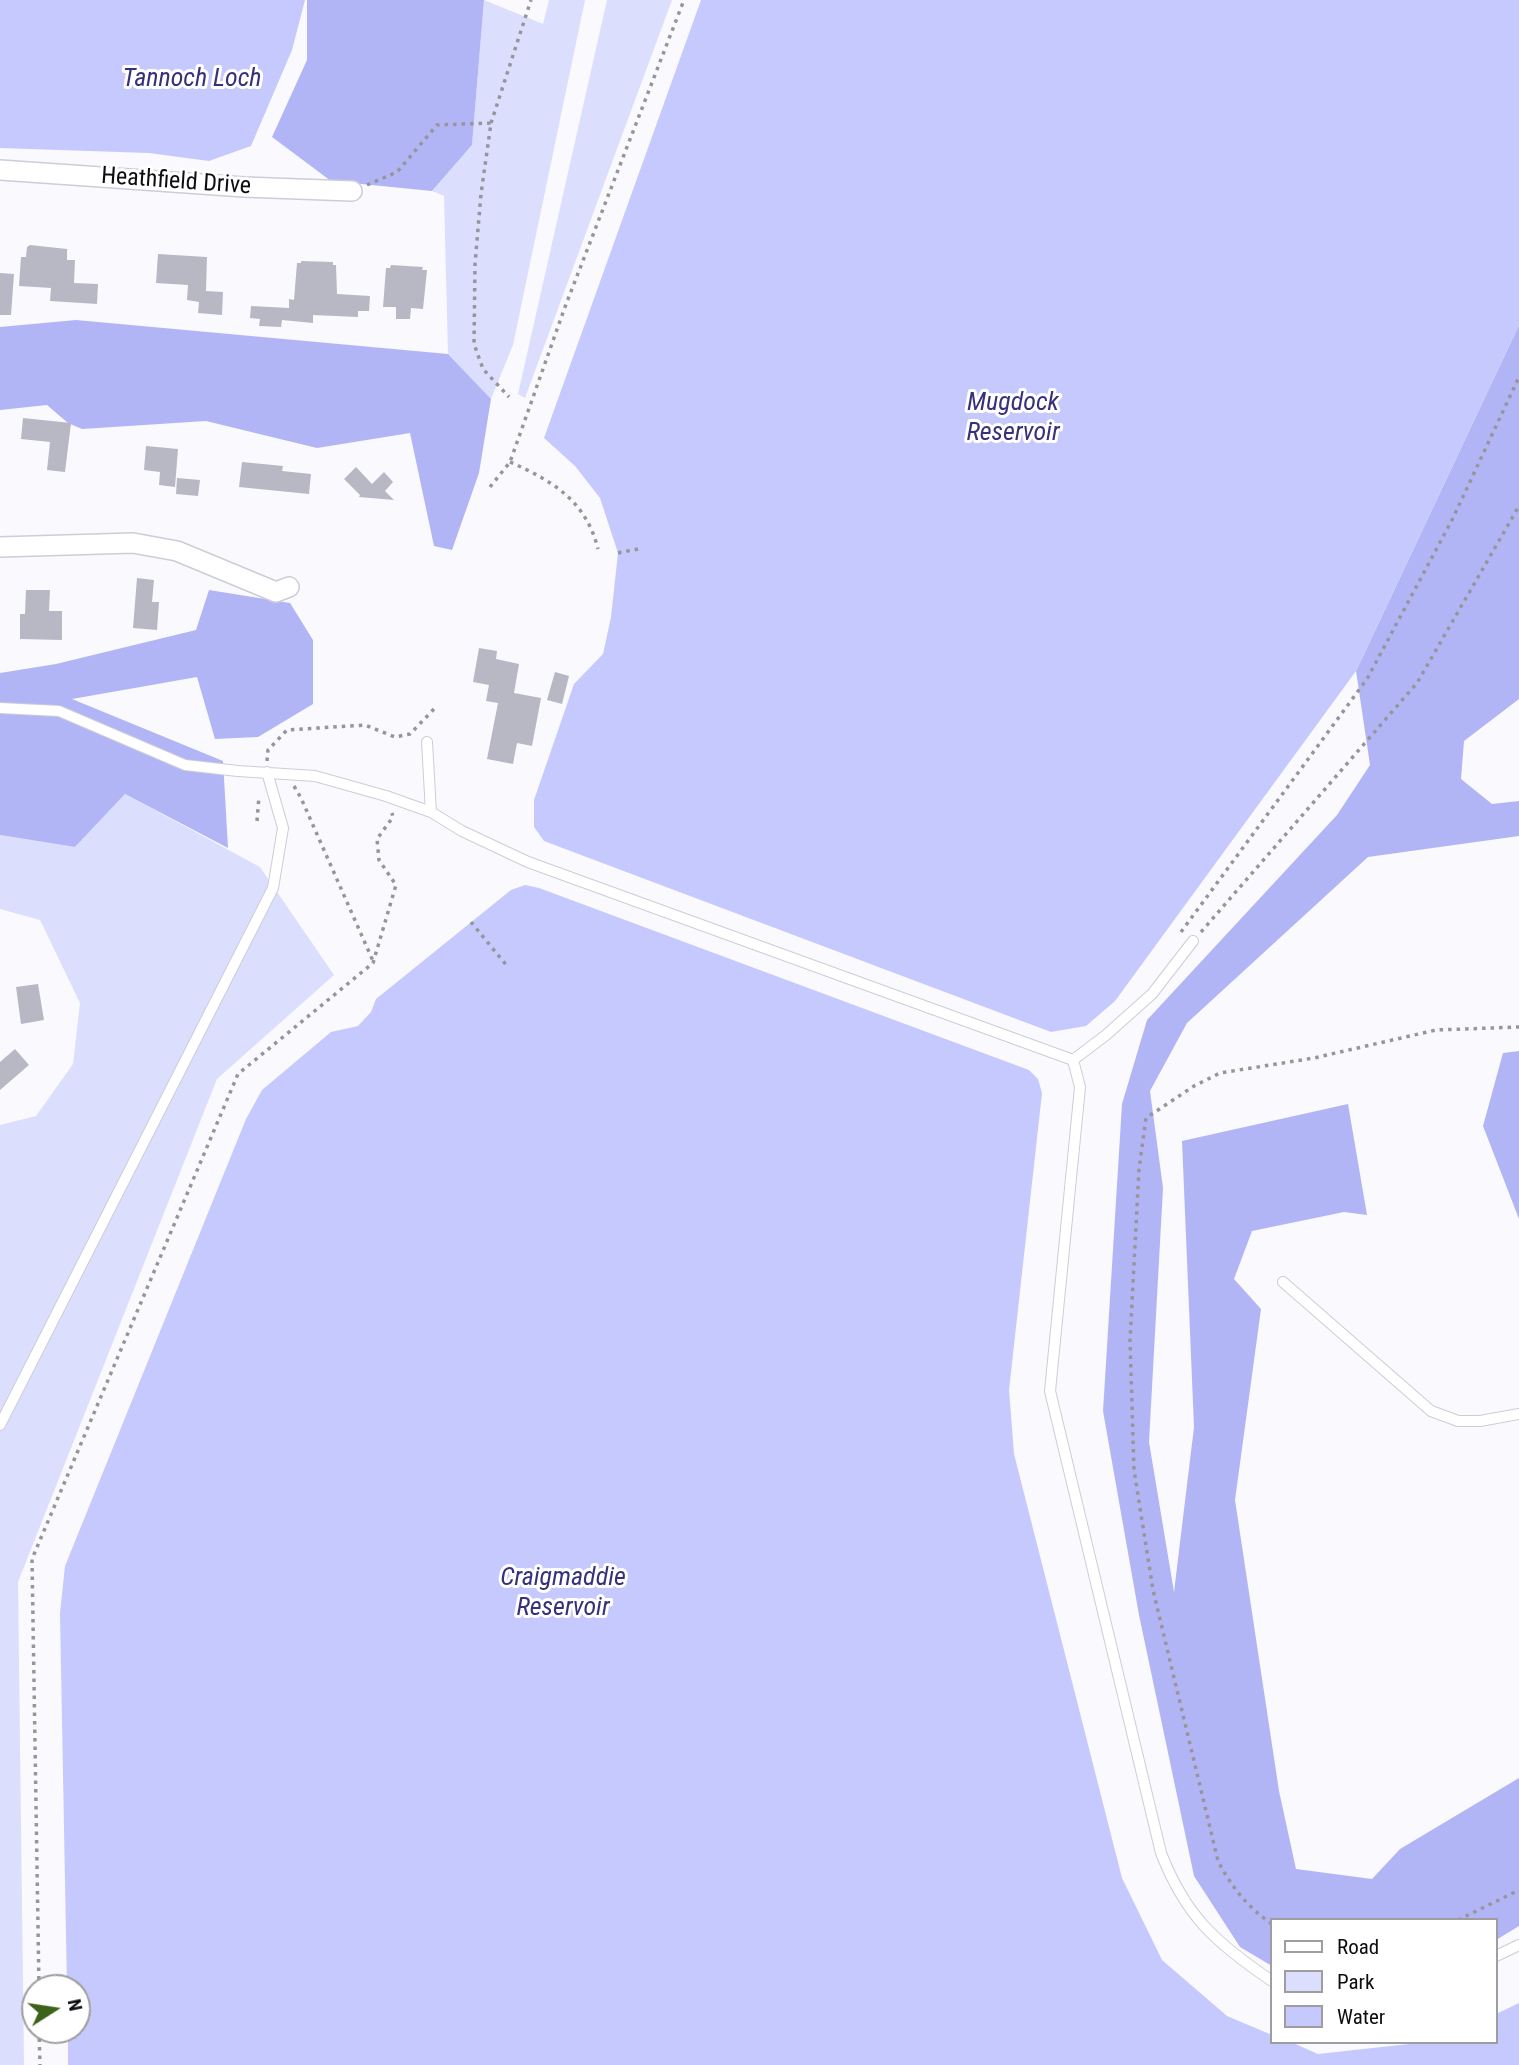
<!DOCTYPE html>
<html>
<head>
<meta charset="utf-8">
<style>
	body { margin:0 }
	#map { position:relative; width:1519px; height:2065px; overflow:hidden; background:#f9f9fe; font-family:"Roboto Condensed",sans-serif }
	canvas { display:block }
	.legend { position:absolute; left:1270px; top:1918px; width:228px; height:126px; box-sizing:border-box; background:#fff; border:2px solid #9e9ea0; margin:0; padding:9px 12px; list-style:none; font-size:21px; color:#0d0d11 }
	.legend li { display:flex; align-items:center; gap:14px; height:35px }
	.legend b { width:35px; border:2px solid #9e9ea0 }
	.north { position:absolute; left:21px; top:1974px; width:70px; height:70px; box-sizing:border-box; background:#fff; border:2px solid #9e9ea0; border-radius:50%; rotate:78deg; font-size:19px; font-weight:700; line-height:28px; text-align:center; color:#0d0d11 }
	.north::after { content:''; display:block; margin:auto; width:24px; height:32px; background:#3d621a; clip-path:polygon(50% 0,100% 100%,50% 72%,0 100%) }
</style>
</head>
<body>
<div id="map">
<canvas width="1519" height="2065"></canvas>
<ul class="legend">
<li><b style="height:9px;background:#fff"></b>Road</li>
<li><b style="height:19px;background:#dcdefe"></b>Park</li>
<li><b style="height:19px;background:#c6c9fd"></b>Water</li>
</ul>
<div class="north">N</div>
</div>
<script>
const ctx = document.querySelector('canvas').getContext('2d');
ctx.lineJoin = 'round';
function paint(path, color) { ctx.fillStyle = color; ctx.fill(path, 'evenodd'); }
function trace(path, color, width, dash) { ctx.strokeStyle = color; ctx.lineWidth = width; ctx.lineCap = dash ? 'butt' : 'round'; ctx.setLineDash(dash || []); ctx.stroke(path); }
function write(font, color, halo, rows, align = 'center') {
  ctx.font = font + ' "Roboto Condensed",sans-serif'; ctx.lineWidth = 6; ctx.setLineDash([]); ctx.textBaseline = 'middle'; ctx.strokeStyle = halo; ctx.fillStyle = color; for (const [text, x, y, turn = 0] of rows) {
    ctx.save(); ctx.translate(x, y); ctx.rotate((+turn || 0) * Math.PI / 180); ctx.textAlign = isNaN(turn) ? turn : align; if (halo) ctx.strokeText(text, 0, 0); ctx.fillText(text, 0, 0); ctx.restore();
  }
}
paint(new Path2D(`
	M484,0L543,24L549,0H585L513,345L491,399L448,354L444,196L432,191L472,145Z
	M607,0H672L525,398L518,394Z
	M125,794L260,867L334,975L217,1079L18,1582L24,2065H0V1125L36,1116L73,1064L80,1003L40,920L0,909V835L75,847Z`), '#dcdefe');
paint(new Path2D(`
	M307,0H484L472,145L432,191L331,181L272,137L307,60Z
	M76,320L448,354L491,399L479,473L452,550L434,546L410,433L317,448L206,421L82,429L68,423L47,405L0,410V327Z
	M1519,325V699L1464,741L1461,779L1492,804L1519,801V836L1368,857L1187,1023L1150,1091L1163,1188L1149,1442L1174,1592L1194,1427L1182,1141L1348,1104L1367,1215L1344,1212L1252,1231L1234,1279L1261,1309L1235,1500L1279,1791L1296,1869L1372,1879L1400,1849L1519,1778V1926L1496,1940V1920H1272V1966L1240,1947L1194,1876L1139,1615L1103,1411L1122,1104L1147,1020L1337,815L1370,765L1356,671Z
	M209,590L290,603L313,640V704L258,737L215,739L197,677L72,699L223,761L228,848L125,794L75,847L0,835V673L56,664L196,630Z
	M1519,1051V1219L1483,1126L1503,1053Z`), '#b2b5f5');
paint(new Path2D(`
	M0,0H305L292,50L251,146L209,161L149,153L0,148Z
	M701,0H1519V325L1356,671L1115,1001L1086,1026L1051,1032L544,841L534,827V800L574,684L603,654L611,617L618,553L600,498L575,466L544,438Z
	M525,885L539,888L1029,1070L1038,1079L1042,1093L1009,1390L1014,1454L1122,1878L1162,1960L1227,2016L1272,2035V2042H1291L1318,2054L1427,2042H1496V2014L1519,2003V2065H68V2030H77V1988H67L60,1613L65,1566L246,1119L262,1090L331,1032L358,1026L371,1012L376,999L511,890Z`), '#c6c9fd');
paint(new Path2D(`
	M30,245L67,249V260H75L74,283L98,284L97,304L50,301L51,288L19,286L21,257H26L27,247Z
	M158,254L207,257L206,291L223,292L222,315L198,313L199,302L187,300L188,285L156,283Z
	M301,261L333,262V265H336L337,294L370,296L369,311H358V317L313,315V323L282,320L281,327L259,326L260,319L250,318L251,306L289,308V299L294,300L297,263H301Z
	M391,265L423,267L422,270H427L423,309L411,308L410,319H396V307H383L386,268H390Z
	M0,273L14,274L11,315H0Z
	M23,418L71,423L65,472L47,470L50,442L21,439Z
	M146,446L178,449L175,487L159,485L160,472L144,470Z
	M242,462L283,466L282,471L311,474L309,494L239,487Z
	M356,467L372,484L384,472L393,482L385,491L394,500L359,497L360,495L344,479Z
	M177,478L200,480L198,496L176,494Z
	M137,578L154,580L152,602H159L157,630L133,628Z
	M26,590H50L49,611H62V640L20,639V614H25Z
	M479,648L497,651L496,659L519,664L514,693L541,698L532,746L517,743L513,764L487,759L498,703L486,701L489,685L473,682Z
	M555,672L569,676L562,704L547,700Z
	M38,984L44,1020L21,1024L16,987Z
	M15,1049L29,1065L0,1090V1062Z`), '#b7b8c4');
const lane = new Path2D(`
	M0,708L59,711L185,765L238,771L315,776L386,796L431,812L462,831L528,862L1073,1060L1080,1087L1050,1391L1161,1853C1186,1917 1216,1943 1272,1981
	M427,742L431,812
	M1073,1060L1106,1035L1152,994L1193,941
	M1283,1282L1431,1411L1458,1421H1480L1519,1414
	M0,1425L273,888L283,828L267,772
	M1496,1956L1519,1945`);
const street = new Path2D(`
	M0,170L244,187L352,191
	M0,547L133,543L177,551L276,592L289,587`);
trace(lane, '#cccdd9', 12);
trace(street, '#cccdd9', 22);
trace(new Path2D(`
	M491,123L531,0
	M367,185L397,172L437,125L491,123L481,194L475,264L474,344L483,369L509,397
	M510,462C553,481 586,501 598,549
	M490,487L510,462L565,307L684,0
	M618,553L638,549
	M267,761L268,750L287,730L365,725L395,737L410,734L435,708
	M294,786L301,798L373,961
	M257,821L259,796
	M471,922L507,966
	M1181,932L1367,679L1453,518L1519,377
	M1201,932L1417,683L1519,506
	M1458,1920L1519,1890
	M1272,1924C1248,1908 1231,1886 1218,1861L1153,1590L1134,1470L1130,1341L1139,1169L1146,1118L1194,1086L1220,1073L1314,1058L1436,1030L1519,1027
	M39,1988L32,1559L238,1074L373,963L396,885L379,860L377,839L393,817L392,813
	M39,2030L40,2065`), '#96969a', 3.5, [3.5, 5]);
trace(lane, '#fff', 10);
trace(street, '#fff', 19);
write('24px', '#0d0d11', '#fff', [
	["Heathfield Drive",176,182,4]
]);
write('italic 26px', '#37317b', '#fff', [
	["Tannoch Loch",192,79],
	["Mugdock",1013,403],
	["Reservoir",1013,433],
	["Craigmaddie",563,1578],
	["Reservoir",563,1608]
]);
</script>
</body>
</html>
